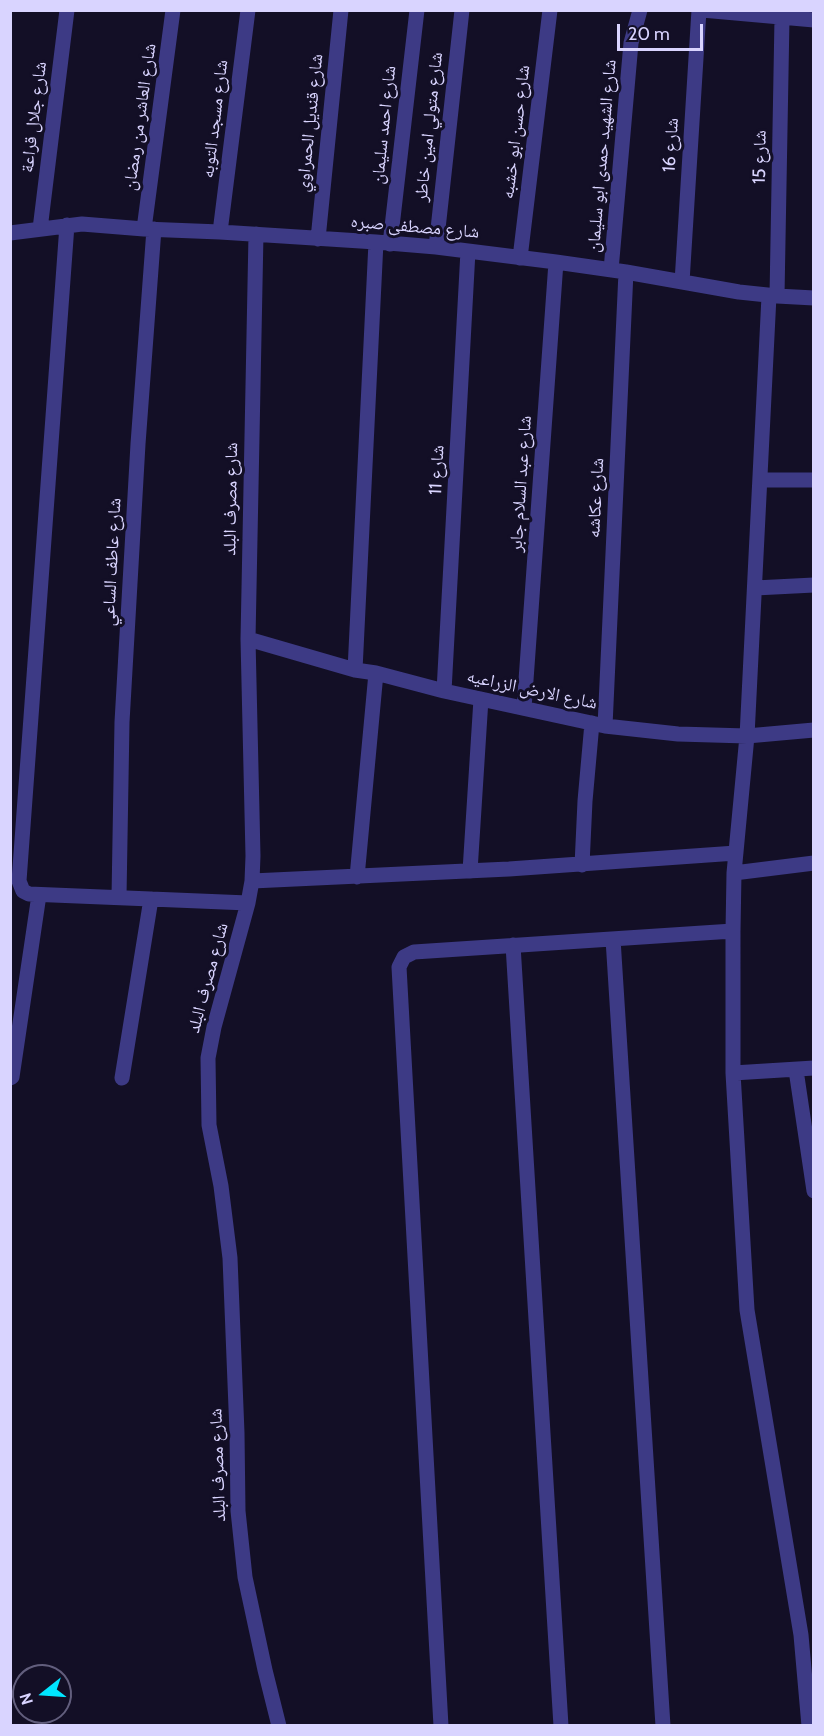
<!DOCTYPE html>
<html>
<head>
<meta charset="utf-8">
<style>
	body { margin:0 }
	#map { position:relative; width:824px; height:1736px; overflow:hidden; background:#130f26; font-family:Cabin,sans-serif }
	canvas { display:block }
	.frame { position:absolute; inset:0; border:12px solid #d9d4ff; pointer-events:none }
	.north { position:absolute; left:12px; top:1664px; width:60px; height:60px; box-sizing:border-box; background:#130f26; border:2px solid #625e7d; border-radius:50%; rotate:253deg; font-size:16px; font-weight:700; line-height:24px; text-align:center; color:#d9d4ff }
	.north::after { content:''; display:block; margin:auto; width:21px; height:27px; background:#00e5ff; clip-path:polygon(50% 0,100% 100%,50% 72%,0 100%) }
	.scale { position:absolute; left:617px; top:24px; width:86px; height:27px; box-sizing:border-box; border:3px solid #d9d4ff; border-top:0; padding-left:8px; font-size:18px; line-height:21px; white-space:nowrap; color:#d9d4ff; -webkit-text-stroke:4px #130f26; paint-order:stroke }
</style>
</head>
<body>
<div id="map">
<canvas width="824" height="1736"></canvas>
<div class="frame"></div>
<div class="north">N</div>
<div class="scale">20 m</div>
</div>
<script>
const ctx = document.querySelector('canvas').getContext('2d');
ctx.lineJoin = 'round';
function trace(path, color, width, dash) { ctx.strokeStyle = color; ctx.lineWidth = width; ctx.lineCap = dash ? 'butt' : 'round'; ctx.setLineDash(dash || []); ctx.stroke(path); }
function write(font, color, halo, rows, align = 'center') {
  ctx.font = font + ' Cabin,"Noto Naskh Arabic",sans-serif'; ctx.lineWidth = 6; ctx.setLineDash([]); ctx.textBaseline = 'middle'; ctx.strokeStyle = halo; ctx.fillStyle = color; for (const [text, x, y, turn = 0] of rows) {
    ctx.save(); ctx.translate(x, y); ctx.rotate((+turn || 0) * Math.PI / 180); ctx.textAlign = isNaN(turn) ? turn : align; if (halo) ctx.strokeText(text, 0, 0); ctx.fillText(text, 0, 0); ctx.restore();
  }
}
trace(new Path2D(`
	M702,10L814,20
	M67,225L19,881L23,891L29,894L248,903
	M40,229L67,10
	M144,229L173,10
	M220,232L248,10
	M10,233L82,224L144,229L220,232L376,242L436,247L556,262L626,272L739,292L777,296L814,298
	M256,234L248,639L253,856L252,881L248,903L214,1027L208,1058L209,1125L221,1186L230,1258L237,1433L238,1511L245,1577L265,1670L279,1726
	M318,239L341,10
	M390,244L417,10
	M436,247L462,10
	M520,258L550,10
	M611,270L631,43L640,10
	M682,282L699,10
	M769,296L747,736L734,873L733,931V1073L747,1310L801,1635L809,1726
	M777,296L782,18
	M760,480H814
	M755,588L814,585
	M248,639L355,670L376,673L444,691L605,726L678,734L747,736L814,730
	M355,670L376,242
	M444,691L468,251
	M524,708L556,262
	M605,726L626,272
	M582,865L585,801L592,723
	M470,871L481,699
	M734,873L814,863
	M357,877L376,673
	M252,881L509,869L736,853
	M119,897L122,722L138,444L154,229
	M613,939L663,1726
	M513,945L561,1726
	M796,1070L814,1191
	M733,1073L814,1068
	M10,1078L12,1077L39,895
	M122,1078L151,899
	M441,1726L399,967L404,957L414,952L733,931`), '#3d3a85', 15);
write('18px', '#d9d4ff', '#130f26', [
	["شارع جلال قراعة",34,117,-83],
	["شارع العاشر من رمضان",140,117,-82],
	["شارع مسجد التوبه",215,119,-83],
	["شارع قنديل الحمراوي",310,123,-84],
	["شارع احمد سليمان",384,125,-84],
	["شارع متولي امين خاطر",429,127,-84],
	["شارع حسن ابو خشبه",516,132,-83],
	["شارع 16",671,145,-86],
	["شارع الشهيد حمدى ابو سليمان",602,156,-85],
	["شارع 15",760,157,-89],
	["شارع مصطفى صبره",415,227,5],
	["شارع 11",437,470,-87],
	["شارع عبد السلام جابر",521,484,-86],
	["شارع عكاشه",596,498,-87],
	["شارع مصرف البلد",231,499,-89],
	["شارع عاطف الساعي",112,562,-87],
	["شارع الارض الزراعيه",532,690,12],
	["شارع مصرف البلد",208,978,-75],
	["شارع مصرف البلد",218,1465,-92]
]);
</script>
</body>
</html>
